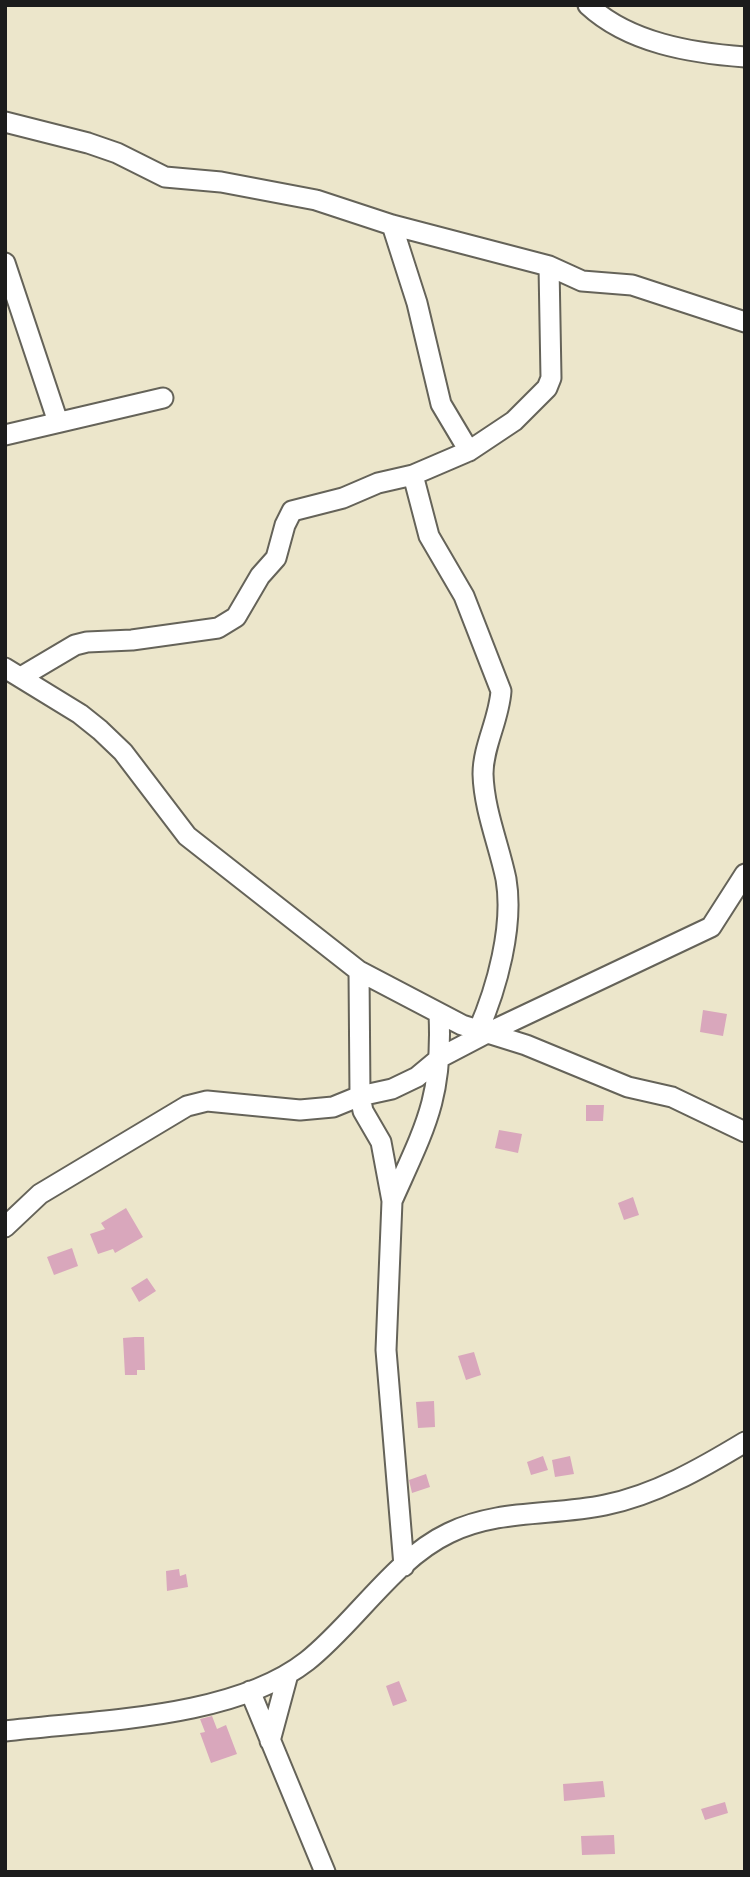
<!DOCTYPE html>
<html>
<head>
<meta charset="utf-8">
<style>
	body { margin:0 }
	#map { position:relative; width:750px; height:1877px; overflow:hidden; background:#ece6cb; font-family:"Sorts Mill Goudy",serif }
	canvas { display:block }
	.frame { position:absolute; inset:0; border:7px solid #1c1c1c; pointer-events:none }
</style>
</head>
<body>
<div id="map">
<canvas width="750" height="1877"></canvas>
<div class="frame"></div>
</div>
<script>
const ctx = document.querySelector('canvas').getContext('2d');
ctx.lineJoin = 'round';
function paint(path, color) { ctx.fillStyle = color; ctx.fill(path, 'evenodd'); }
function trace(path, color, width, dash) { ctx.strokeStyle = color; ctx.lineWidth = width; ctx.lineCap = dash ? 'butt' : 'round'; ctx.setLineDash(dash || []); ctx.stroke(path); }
paint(new Path2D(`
	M703,1010L727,1014L723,1036L700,1032Z
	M586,1105H604L603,1121H586Z
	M499,1130L522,1134L518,1153L495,1148Z
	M633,1197L639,1215L624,1220L618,1203Z
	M126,1208L143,1237L115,1253L113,1249L98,1254L90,1234L105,1229L101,1223Z
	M72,1248L78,1266L54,1275L47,1257Z
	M147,1278L156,1291L139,1302L131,1288Z
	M135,1337H144L145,1370H137V1375H125L123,1338Z
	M474,1352L481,1375L466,1380L458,1356Z
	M434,1401L435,1427L418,1428L416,1402Z
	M543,1456L548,1470L531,1475L527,1462Z
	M570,1456L574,1474L555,1477L552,1460Z
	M426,1474L430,1487L412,1493L409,1480Z
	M179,1569L180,1576L186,1574L188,1587L167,1591L166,1571Z
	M399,1681L407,1701L393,1706L386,1686Z
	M212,1716L217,1729L226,1725L237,1754L211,1763L200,1733L205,1732L200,1719Z
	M603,1781L605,1797L564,1801L563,1784Z
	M725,1802L728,1813L705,1820L701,1809Z
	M614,1835L615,1854L582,1855L581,1836Z`), '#d9a7bc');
const minor = new Path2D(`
	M588,5C629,43 691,53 745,57
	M5,122L88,143L117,153L165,177L221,182L316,200L392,225L549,266L582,281L632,285L745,322
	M392,225L417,303L441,404L469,451
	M5,263L58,422
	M5,435L163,398
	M413,475L429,536L464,596L501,691C499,720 483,746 483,774C484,810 499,845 506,879C514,926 497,988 478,1031
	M5,668L80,714L100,730L123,752L187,836L359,971L462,1025L526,1045L628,1087L672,1097L745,1132
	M21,677L75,645L87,642L132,640L218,628L236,617L260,576L276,558L285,525L292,511L343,498L378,483L413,475L469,451L514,421L547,388L551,378L549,266
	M359,971L360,1096L363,1111L381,1142L392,1201L386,1350L404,1566
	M392,1201C425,1127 443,1098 439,1014
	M5,1227L40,1194L187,1106L207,1101L300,1110L333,1107L360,1096L392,1089L417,1077L441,1057L485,1034L711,927L745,874
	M250,1691L325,1872
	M5,1731C95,1720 233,1719 307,1661C355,1623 394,1559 449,1533C498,1509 553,1516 605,1505C655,1495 702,1468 745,1442
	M270,1741L288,1674`);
trace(minor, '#656359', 23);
trace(minor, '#fff', 19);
</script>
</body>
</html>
